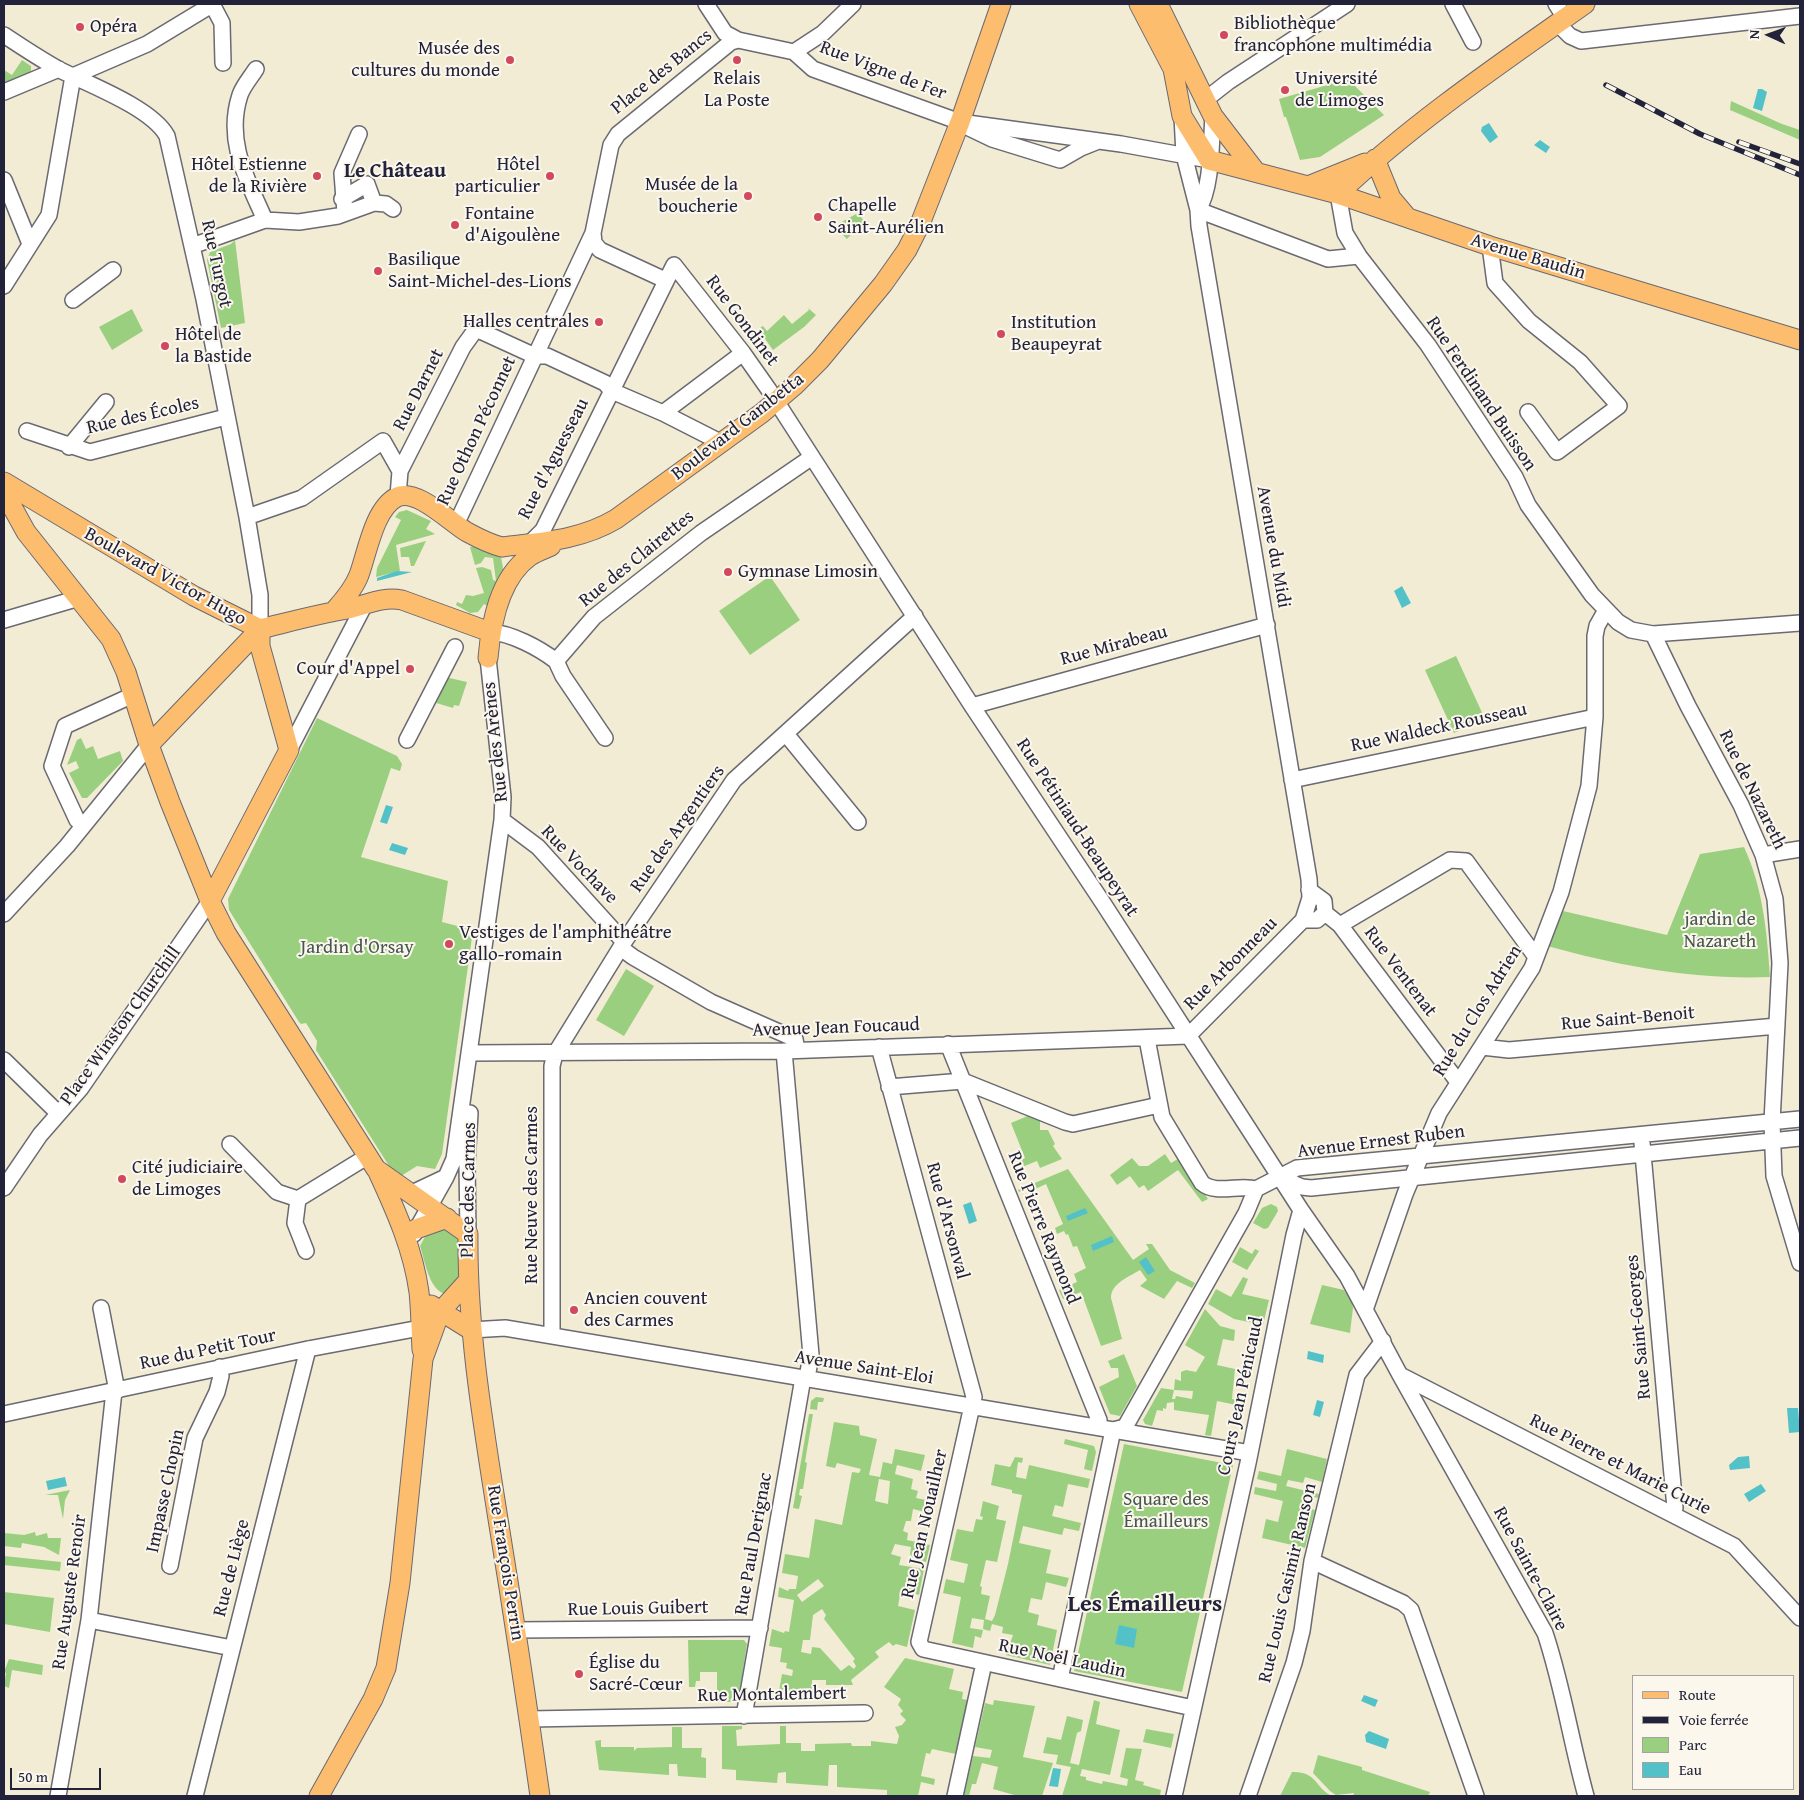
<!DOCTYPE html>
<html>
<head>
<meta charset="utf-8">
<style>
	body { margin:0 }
	#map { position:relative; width:1804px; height:1800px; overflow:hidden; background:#f2ecd4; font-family:"Gentium Book Plus",serif }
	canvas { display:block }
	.frame { position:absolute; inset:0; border:5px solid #22223b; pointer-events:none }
	.legend { position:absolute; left:1632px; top:1675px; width:162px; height:115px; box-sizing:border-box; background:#fbf7ec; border:1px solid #a4a2a5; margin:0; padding:6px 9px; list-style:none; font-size:15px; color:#22223b }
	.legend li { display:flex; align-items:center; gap:10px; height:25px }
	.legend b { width:25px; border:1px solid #a4a2a5 }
	.north { position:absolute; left:1744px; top:10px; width:50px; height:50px; -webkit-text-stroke:4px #fbf7ec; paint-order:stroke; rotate:272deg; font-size:14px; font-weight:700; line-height:20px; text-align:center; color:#22223b }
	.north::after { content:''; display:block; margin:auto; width:18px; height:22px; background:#22223b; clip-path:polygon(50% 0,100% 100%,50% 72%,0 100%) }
	.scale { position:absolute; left:10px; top:1768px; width:91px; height:22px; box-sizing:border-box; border:2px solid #22223b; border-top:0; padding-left:6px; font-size:15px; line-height:18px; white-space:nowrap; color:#22223b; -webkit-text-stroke:4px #fbf7ec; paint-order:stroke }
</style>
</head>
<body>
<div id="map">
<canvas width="1804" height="1800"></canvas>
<div class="frame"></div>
<ul class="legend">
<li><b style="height:6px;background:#fcbd6f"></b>Route</li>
<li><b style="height:6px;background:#22223b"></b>Voie ferrée</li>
<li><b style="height:14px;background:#9bcf80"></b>Parc</li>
<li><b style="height:14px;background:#53c1c8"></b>Eau</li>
</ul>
<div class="north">N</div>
<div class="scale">50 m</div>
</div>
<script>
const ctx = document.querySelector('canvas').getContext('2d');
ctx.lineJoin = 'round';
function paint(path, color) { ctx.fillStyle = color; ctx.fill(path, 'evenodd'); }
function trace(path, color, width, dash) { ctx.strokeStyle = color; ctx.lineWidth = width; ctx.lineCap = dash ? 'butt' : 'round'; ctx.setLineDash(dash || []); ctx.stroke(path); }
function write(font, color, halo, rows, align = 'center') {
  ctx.font = font + ' "Gentium Book Plus",serif'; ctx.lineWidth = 4; ctx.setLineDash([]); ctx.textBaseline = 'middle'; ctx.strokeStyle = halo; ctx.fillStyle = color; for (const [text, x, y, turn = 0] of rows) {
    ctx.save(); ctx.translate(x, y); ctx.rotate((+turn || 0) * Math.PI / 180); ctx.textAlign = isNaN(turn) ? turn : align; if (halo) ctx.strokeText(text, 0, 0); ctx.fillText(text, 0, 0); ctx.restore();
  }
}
paint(new Path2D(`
	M22,60L31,66V74L4,84V70L12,75Z
	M1348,79L1384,115L1320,157L1300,160L1286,117H1284L1279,99Z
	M1731,101L1782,124L1800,130V140L1730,110Z
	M858,213L864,221L847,239L841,233L838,224Z
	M235,240L245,323L221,328L207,260L210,252L231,244Z
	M808,308L816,315L804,327L773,350L758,329L763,326L767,331L784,315L792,324L809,310Z
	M132,309L143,331L112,350L99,327Z
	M407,510L431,521L426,529L435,534L396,545L400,571L376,577L377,568L401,520L395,517L399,512Z
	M426,541L414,566H411L409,557H401L400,548Z
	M482,545L501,557L504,573L489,607L484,604L478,612L470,613L456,605L457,602L462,604L466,595L473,596L484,593L476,568L482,567L491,570L493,580L496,581L493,558L485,557L481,563L475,565L470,547Z
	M770,576L800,620L750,655L719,611Z
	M1456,656L1485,719L1454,733L1425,670Z
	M445,677L467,682L459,706L454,705L453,708L433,702Z
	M317,718L397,756L402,764L400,771L391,768L361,857L448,881L442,922L473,930L442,1154L435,1169L417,1166L401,1176L389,1166L316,1050L317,1041L306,1023L301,1024L299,1022L229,910L228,899Z
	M81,738L86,749L93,746L98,759L120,751L123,761L87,798H82L69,773L79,768L76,761L67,765L77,740Z
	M1744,847C1763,888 1767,932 1770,977C1693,980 1620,966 1547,946L1563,911L1667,935L1700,854Z
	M626,969L654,986L624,1036L596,1020Z
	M1030,1115L1040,1119V1130H1048L1055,1144L1053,1146L1062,1159L1040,1168L1037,1161L1022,1167L1019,1161L1025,1158L1011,1123Z
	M1165,1154L1171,1163L1181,1157L1208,1199L1202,1202L1178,1170L1148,1191L1144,1185L1139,1188L1130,1176L1117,1185L1110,1175L1132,1158L1139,1166H1148Z
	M1068,1169L1133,1260L1149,1249L1146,1244H1152L1170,1270L1195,1283L1192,1288L1177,1281L1164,1299L1140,1286L1147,1280L1140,1270C1129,1277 1111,1283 1111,1298L1122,1339L1101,1346L1081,1292L1063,1299L1059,1290L1077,1282L1074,1274L1086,1268L1077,1246L1073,1247L1068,1234L1066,1235L1064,1231L1057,1234L1055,1228L1063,1224L1046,1184L1031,1191L1030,1188L1019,1192L1018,1190Z
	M1271,1204L1277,1207L1278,1211L1268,1228L1264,1229L1253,1223L1262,1208Z
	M445,1228L458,1237L459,1283L446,1294C429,1291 425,1261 420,1246L427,1233Z
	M1240,1247L1252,1254L1255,1249L1259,1251L1247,1270L1232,1262Z
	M1243,1277L1248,1279L1242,1294L1269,1300L1263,1325L1234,1319L1208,1304L1216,1289L1231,1297Z
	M1322,1285L1344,1290L1352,1302L1353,1308L1350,1333L1310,1324Z
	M1205,1309L1220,1326L1235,1330L1234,1341L1223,1339L1217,1365L1235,1369L1232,1399L1246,1402V1407L1217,1401L1211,1436L1205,1435L1209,1415L1174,1410V1402L1167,1403L1166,1409L1163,1408V1411L1157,1410L1152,1426L1145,1424L1143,1420L1161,1388L1174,1390L1175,1379L1181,1381V1372L1186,1370L1196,1372L1205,1357L1185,1345ZM1174,1390L1193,1391L1192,1399L1176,1396L1175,1399H1172Z
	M1124,1354L1137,1386L1120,1416L1110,1414L1099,1387L1119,1377L1118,1368H1111L1108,1361Z
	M816,1397L824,1398L823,1402H818L817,1410L810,1409L811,1401Z
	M809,1414H813L805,1462L807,1463L803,1489H800L799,1495L802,1496L799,1509L793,1508Z
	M834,1422L859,1426L860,1435L877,1439L869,1475L880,1477L883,1462L892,1464L895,1449L925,1455L921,1471L897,1465L895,1474L913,1479L911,1489L918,1491L916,1498L931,1501L929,1513L913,1509L911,1521H906L903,1531L908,1533L907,1540L930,1545L926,1562L914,1559L910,1554L911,1547L895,1544L891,1554L901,1557L899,1565L924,1569L919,1595L901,1589L898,1606L915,1610L907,1647L896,1644L893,1646L889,1642L875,1652L879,1657L851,1680L853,1685H826V1680H812V1689L806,1688V1701H787L789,1693L779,1691L782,1674L792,1676L793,1670L786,1668L787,1663L780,1662L782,1648L769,1646L772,1629L784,1633L785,1631L789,1632L794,1600L778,1597L779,1587L788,1591L789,1589H796L798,1576L782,1573L785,1554L809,1558L815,1519L842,1525L852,1472L859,1473L861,1469L837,1463L835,1468L826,1466ZM879,1479L890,1481L888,1504L875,1501ZM818,1579L824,1586L802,1602L797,1595ZM822,1609L826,1615L824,1619L855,1659L853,1661L856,1666L854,1669L849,1665L841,1671L820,1648L812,1647L811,1654L801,1652L803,1640H810L813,1615Z
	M1065,1439L1094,1446L1096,1452L1092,1471L1084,1469L1088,1450L1064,1444Z
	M1124,1444L1233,1465L1182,1692L1074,1671Z
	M1287,1449L1327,1459L1322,1482L1305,1477L1303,1483L1288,1480L1286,1486L1319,1494L1318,1498L1306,1495L1303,1507L1315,1510L1305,1548L1262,1538L1266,1519L1278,1522L1283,1501L1254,1494L1255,1487L1276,1491L1277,1484L1257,1479L1259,1471L1281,1476Z
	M1015,1457L1023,1458L1022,1463L1018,1462L1016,1477L1026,1479L1029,1465L1090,1479L1088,1488L1068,1484L1063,1507L1055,1505L1052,1516L1081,1523L1079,1531L1064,1528L1062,1535L1023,1526L1019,1543L1051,1550L1046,1573L1069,1578L1066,1587L1046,1582L1042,1600L1031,1598L1028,1612L1039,1615L1037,1625L1057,1630L1050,1665L1006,1655L1013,1635L1002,1633L1003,1627L992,1624L990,1631L983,1629L984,1620L972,1618L970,1628L983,1630L981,1638L975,1636L973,1648L952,1643L961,1597L943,1593L946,1579L964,1583L968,1564L950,1560L957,1529L973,1532L976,1519L982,1520L983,1517L980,1516L983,1501L999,1506L996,1519L1006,1521L997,1562L986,1560L980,1586L982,1587L981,1594L990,1596L985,1619L992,1621L995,1615L1008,1564L1022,1495L1012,1493V1490L991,1485L995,1464L1010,1467Z
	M70,1490L65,1500L63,1519L58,1495H45Z
	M35,1532L36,1536L47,1533L48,1538H61L59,1555L44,1547L22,1543L21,1548L4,1546V1533L24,1535Z
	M4,1556L61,1562L60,1571L4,1565Z
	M4,1592L54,1598L50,1632L4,1624Z
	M688,1640H744L747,1644L738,1702H717V1672H700V1681H696L695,1687H689Z
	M905,1658L954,1669L949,1689L963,1692L962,1699L968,1700L956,1754L932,1749L930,1754L926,1753L921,1776L935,1779L934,1785L921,1782L918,1796H887V1790L837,1787V1765H829L828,1786L786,1783V1772L778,1773L777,1783L736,1780V1770L722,1769V1726H742V1729L736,1730L737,1746L780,1744V1726H786V1743H801V1751H815V1744L851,1743L852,1746H871V1741L897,1744L899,1736L895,1727L902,1725L906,1720L900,1714L903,1711L898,1705L901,1699L884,1687Z
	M9,1659L43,1665L42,1675L12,1670L9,1688L4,1686L6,1673L4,1672Z
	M994,1700L1035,1706L1023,1757L1053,1763L1042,1796H1018L993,1789L998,1767L982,1763L976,1784H972L969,1796H964L973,1756L990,1758L992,1750L975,1747L985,1703L993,1705Z
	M1094,1700L1100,1702L1096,1724L1120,1730L1110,1775L1082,1769L1080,1776L1086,1777V1780L1102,1784L1103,1781L1127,1786L1128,1779L1120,1777L1126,1748L1142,1749L1135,1780L1144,1782L1143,1785L1161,1790L1160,1796H1062L1071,1767L1056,1764L1058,1755L1043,1753L1047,1737L1061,1740L1067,1716L1083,1720L1081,1731L1077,1733L1070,1763L1079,1765Z
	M672,1727H682V1748H702L701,1757L706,1758V1778L678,1776L677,1764H669V1775L599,1770L595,1741L601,1740V1747H634V1751L637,1748L672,1747Z
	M1146,1729L1174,1734L1171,1748L1143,1742Z
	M1318,1755L1362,1767V1770L1430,1792L1428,1796H1353L1354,1793L1336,1795L1330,1791L1313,1773Z
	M1292,1772C1317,1771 1315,1788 1332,1796H1280Z`), '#9bcf80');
paint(new Path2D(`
	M1758,89H1762L1767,92L1762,111L1753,108Z
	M1489,123L1498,137L1490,143L1481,131L1482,127Z
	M1540,140L1550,147L1546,153L1534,145Z
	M397,571L412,572L377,581V578Z
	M1402,586L1411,603L1402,608L1394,591Z
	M386,805L393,807L387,824L380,822Z
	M392,843L408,848L405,855L389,850Z
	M971,1202L977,1221L969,1224L963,1205Z
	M1085,1208L1088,1213L1068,1221L1066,1216Z
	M1112,1236L1114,1242L1093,1251L1091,1245Z
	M1146,1257L1155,1271L1148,1275L1139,1262Z
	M1308,1351L1324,1355L1323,1363L1307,1359Z
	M1317,1400L1324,1402L1320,1417L1313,1415Z
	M1787,1408H1798L1800,1432L1789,1433Z
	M1749,1456L1750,1468L1730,1470L1729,1465L1738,1457Z
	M65,1477L67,1486L48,1490L46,1481Z
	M1761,1484L1766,1491L1749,1502L1744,1494Z
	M1119,1625L1137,1629L1134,1648L1115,1644Z
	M1364,1695L1378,1700L1375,1707L1361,1701Z
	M1369,1731L1389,1739L1386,1749L1366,1742L1365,1735Z
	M1053,1768L1061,1769L1058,1787L1049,1786Z`), '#53c1c8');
const minor = new Path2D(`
	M212,4L222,23L223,63
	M706,4L725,33L738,40L794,52L813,69L960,122L1121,144L1209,160
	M1453,4L1473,42
	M1556,4L1565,18
	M1557,23L1570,36L1581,41L1800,16
	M4,35C22,47 40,59 60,70C88,84 152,108 167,136L204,299L247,517L260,595V629
	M794,52L823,33L853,4
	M256,69C251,77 243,86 240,95C225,141 247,179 265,220
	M73,76L147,44L213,4
	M4,92L59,69
	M1205,100L1228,82L1347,4
	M1182,116L1184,155L1198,210L1199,226L1309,879L1310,898L1303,920L1188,1036
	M967,127L992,139L1060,160L1081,148L1096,142
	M4,180L30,244
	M1338,194L1345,233L1359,256L1428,345L1515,477L1528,505L1592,595L1618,622L1631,630L1653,634L1800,623
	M342,199L367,184L374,203
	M1198,210L1328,259L1359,256
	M1198,210C1212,188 1211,143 1213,116
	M345,213L342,173L359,134
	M192,246L265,220L299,222L338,216L374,203L386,204L393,209
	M1490,246L1495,283L1529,321L1580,362L1619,406L1557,452L1528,412
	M665,280L600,250L594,243L593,233L611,145L618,134L731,42L738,40
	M4,286L49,215L73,76
	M73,300L113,270
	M663,413L743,353
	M27,431L90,452L226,417
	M69,447L106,402
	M400,471L463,347L476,329L535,356H547L605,383L612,391L663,413L722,443
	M247,517L302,498L383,441L400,471L398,496
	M455,523L460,516L593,233
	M530,543L543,530L674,265L743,353L769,390L972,706L1103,903L1301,1210L1347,1276L1400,1375L1545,1633C1563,1687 1571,1742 1586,1796
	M4,620L79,598
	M490,632C511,633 539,648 556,661L594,617L701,533L812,457
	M1653,634L1688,706L1741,805L1763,855L1775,899L1780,963L1772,1122L1774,1176L1800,1263
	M556,661L563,676L605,738
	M972,706L1267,625
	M786,734L858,822
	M407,740L455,647
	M289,750L365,604
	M1292,780L1595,717
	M502,820L538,847L624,942
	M83,826L77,820L52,766L65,726L133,695
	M1763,855L1800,849
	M1325,913L1340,925L1458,1082
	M4,914L67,846L149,745
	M1303,920H1317L1325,913L1324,901L1309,890
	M1340,925L1450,860L1466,861L1536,957
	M621,948L633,957L711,1002L795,1039L797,1050
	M1147,1039L1162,1117L1202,1183C1216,1195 1239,1184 1256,1189
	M948,1044L1099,1420L1098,1427
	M879,1047L974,1397L919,1642L923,1649L1193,1708
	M1482,1047L1509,1050L1777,1026
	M784,1051L811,1355L807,1378
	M470,1053L784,1051L1188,1036
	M4,1060L58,1113
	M889,1087L963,1081L1065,1122L1073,1124L1159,1105
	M1642,1143L1675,1508L1672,1514
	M230,1144L277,1192L298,1199L368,1156
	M1280,1178L1302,1187L1311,1188L1800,1138
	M4,1188L40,1135L81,1088L210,901
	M410,1194L446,1177
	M298,1199L295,1223L306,1251
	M414,1234L446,1177L454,1159L502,820L503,797L488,658
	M468,1234L467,1164L470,1113
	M1366,1307L1405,1194L1439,1113L1532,968L1561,892L1589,786L1595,717V636L1597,626L1606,610
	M101,1308L117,1391
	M471,1330L505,1328L1250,1453
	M552,1336V1066L555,1054L624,942L734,780L915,616
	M1400,1375L1734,1546L1800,1618
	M4,1414L308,1349L420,1328
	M1113,1430L1125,1427L1246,1213L1256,1189L1297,1168L1800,1119
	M1312,1561L1403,1603L1411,1610L1476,1796
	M170,1566L195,1438L217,1392L221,1376L220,1367
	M89,1620L232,1648
	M516,1630L760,1628
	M1060,1679L1113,1430
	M744,1716L803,1378
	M529,1719L865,1713
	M58,1796L89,1620L114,1391
	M195,1796L308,1349
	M955,1796L984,1663
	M1174,1796L1248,1463L1294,1235L1301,1210
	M1248,1796L1294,1663L1302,1631L1312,1561L1357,1375L1383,1341`);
const major = new Path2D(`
	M1139,4L1173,69L1182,116L1209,160L1338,194L1490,246L1800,340
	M1158,4L1213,116L1256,172
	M1375,159L1391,198L1407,217
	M1308,186L1365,163
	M1338,194C1414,122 1500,64 1585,4
	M4,482L194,596L260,629C289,622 318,614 348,609C367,605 382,596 402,600L490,632
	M4,492L26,532L111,639L126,672L149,745L170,802L210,901L226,933L376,1169L468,1234C467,1330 483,1424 498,1519C513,1611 527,1704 540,1796
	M335,610C344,600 354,588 359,575C367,554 374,508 397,497C417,488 450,522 467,532C478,538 490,544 502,547C542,542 581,540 616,519L762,413L794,386L820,360L883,284L907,250L920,224L960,122L1001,4
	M488,658C491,623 499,578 530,556C536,552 545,549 551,546
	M149,745L260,629
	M210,901L289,750L260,646V629
	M378,1172C396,1211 413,1249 419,1292C421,1311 421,1331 422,1350
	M416,1229L447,1218
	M431,1305L471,1330
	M319,1796L373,1699L386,1668L400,1583L423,1359L440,1312L468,1281`);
trace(minor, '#6b6971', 18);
trace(major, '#6b6971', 21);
trace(minor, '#fff', 15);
trace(major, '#fcbd6f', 19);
const rail = new Path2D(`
	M1606,85L1700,134L1800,175
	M1739,142L1800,164`);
trace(rail, '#22223b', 5.5);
trace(rail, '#fbf7ec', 4, [11]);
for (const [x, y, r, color] of [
	[80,27,5,"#d1495b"],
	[1224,35,5,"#d1495b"],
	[510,60,5,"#d1495b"],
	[737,60,5,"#d1495b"],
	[1285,90,5,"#d1495b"],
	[317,176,5,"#d1495b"],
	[550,176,5,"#d1495b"],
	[748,196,5,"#d1495b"],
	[818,217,5,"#d1495b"],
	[455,225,5,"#d1495b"],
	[378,271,5,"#d1495b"],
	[599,322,5,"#d1495b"],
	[1001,334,5,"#d1495b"],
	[165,346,5,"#d1495b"],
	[728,572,5,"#d1495b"],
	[410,669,5,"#d1495b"],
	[449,944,5,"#d1495b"],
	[122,1179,5,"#d1495b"],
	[574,1310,5,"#d1495b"],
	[579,1674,5,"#d1495b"]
]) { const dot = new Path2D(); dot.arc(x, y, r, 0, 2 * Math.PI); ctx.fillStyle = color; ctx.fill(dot); trace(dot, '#fbf7ec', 2); }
write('19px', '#22223b', '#fbf7ec', [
	["Bibliothèque",1234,24],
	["francophone multimédia",1234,46],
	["Opéra",90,27],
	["Musée des",500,49,"right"],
	["cultures du monde",500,71,"right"],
	["Relais",737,79,"center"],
	["La Poste",737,101,"center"],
	["Université",1295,79],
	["de Limoges",1295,101],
	["Hôtel Estienne",307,165,"right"],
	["de la Rivière",307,187,"right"],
	["Hôtel",540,165,"right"],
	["particulier",540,187,"right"],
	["Musée de la",738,185,"right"],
	["boucherie",738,207,"right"],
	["Chapelle",828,206],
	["Saint-Aurélien",828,228],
	["Fontaine",465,214],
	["d'Aigoulène",465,236],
	["Basilique",388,260],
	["Saint-Michel-des-Lions",388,282],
	["Halles centrales",589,322,"right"],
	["Institution",1011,323],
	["Beaupeyrat",1011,345],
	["Hôtel de",175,335],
	["la Bastide",175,357],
	["Gymnase Limosin",738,572],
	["Cour d'Appel",400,669,"right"],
	["Vestiges de l'amphithéâtre",459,933],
	["gallo-romain",459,955],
	["Cité judiciaire",132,1168],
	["de Limoges",132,1190],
	["Ancien couvent",584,1299],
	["des Carmes",584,1321],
	["Église du",589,1663],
	["Sacré-Cœur",589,1685]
], 'left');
write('19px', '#22223b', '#fbf7ec', [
	["Rue Vigne de Fer",883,71,21],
	["Place des Bancs",662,72,-39],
	["Avenue Baudin",1528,257,17],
	["Rue Turgot",216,264,78],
	["Rue Gondinet",742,321,53],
	["Rue Darnet",419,390,-63],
	["Rue Ferdinand Buisson",1481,394,56],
	["Rue des Écoles",143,416,-13],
	["Boulevard Gambetta",738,427,-38],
	["Rue Othon Péconnet",477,431,-65],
	["Rue d'Aguesseau",554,459,-63],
	["Avenue du Midi",1273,547,80],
	["Rue des Clairettes",637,559,-39],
	["Boulevard Victor Hugo",165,577,29],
	["Rue Mirabeau",1114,646,-15],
	["Rue Waldeck Rousseau",1439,728,-12],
	["Rue des Arènes",496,742,-96],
	["Rue de Nazareth",1752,790,64],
	["Rue Pétiniaud-Beaupeyrat",1077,828,57],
	["Rue des Argentiers",678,829,-55],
	["Rue Vochave",579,865,46],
	["Rue Arbonneau",1231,964,-45],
	["Rue Ventenat",1400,972,53],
	["Rue du Clos Adrien",1478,1011,-58],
	["Rue Saint-Benoit",1628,1019,-5],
	["Place Winston Churchill",121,1026,-54],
	["Avenue Jean Foucaud",836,1028,-2],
	["Avenue Ernest Ruben",1381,1142,-7],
	["Place des Carmes",469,1190,-89],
	["Rue Neuve des Carmes",532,1195,-90],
	["Rue d'Arsonval",947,1221,75],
	["Rue Pierre Raymond",1043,1228,68],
	["Rue Saint-Georges",1639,1327,-95],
	["Rue du Petit Tour",208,1350,-12],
	["Avenue Saint-Eloi",864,1368,9],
	["Cours Jean Pénicaud",1241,1396,-78],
	["Rue Pierre et Marie Curie",1620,1465,27],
	["Impasse Chopin",166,1491,-78],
	["Rue Jean Nouailher",925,1524,-77],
	["Rue Paul Derignac",754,1544,-80],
	["Rue François Perrin",505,1563,81],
	["Rue de Liège",232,1568,-76],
	["Rue Sainte-Claire",1530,1569,62],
	["Rue Louis Casimir Ranson",1288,1583,-77],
	["Rue Auguste Renoir",70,1592,-82],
	["Rue Louis Guibert",638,1609,-1],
	["Rue Noël Laudin",1062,1659,12],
	["Rue Montalembert",772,1695,-1]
]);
write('19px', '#465650', '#fbf7ec', [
	["jardin de",1720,920],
	["Nazareth",1720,942],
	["Jardin d'Orsay",357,948],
	["Square des",1166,1500],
	["Émailleurs",1166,1522]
]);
write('bold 21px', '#22223b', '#fbf7ec', [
	["Le Château",395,172]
]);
write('bold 24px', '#22223b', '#fbf7ec', [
	["Les Émailleurs",1145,1605]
]);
</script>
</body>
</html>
